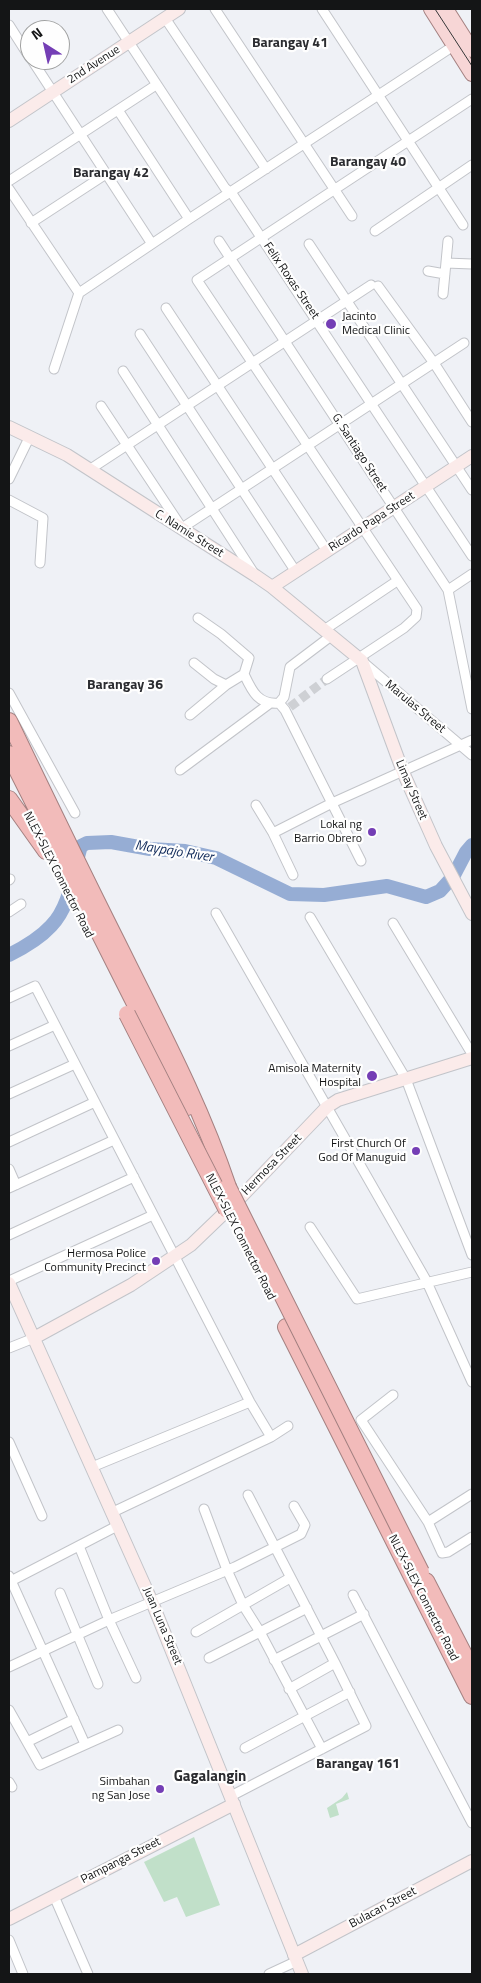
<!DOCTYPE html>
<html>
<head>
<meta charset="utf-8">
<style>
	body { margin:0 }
	#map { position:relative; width:481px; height:1983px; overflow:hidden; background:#eff1f6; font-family:"Titillium Web",sans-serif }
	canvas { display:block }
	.frame { position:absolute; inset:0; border:10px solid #141516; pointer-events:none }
	.north { position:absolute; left:20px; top:20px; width:50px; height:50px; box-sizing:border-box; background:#fefefe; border:1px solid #a0a1a1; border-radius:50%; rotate:325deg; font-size:14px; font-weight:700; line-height:20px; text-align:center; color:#141516 }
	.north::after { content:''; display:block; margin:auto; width:18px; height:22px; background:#743eb5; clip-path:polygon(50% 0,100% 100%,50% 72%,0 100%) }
</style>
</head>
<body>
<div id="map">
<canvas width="481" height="1983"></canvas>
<div class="frame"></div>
<div class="north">N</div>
</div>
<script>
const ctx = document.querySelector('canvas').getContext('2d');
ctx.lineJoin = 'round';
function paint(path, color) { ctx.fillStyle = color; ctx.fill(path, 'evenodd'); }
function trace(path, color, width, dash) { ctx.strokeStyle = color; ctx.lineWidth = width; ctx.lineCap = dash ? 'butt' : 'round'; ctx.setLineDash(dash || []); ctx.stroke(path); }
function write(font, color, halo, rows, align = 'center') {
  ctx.font = font + ' "Titillium Web",sans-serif'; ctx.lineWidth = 4.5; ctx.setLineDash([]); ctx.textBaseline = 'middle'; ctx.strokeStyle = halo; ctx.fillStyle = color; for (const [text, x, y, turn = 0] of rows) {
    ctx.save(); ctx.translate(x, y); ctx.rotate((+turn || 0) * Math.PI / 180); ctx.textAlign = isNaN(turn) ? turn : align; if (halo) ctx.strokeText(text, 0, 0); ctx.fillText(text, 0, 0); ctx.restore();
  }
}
paint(new Path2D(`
	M347,1792L349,1799L336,1804L339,1815L330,1818L327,1808L342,1798Z
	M194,1837L220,1905L186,1917L177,1897L164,1902L144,1862Z`), '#c1e0c9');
paint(new Path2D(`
	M51,926L30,948L9,960V948Z`), '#96add4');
trace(new Path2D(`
	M454,875L466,852L472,845
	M9,955C23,948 40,938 51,926C71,906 73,871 81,846L87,843L111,842L150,849L185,851L216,858L290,894L324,895L387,886L426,897L440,891L450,880`), '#96add4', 14);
trace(new Path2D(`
	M290,707L327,679`), '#ced0d4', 9, [9, 4.5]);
const street = new Path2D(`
	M107,9L225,188L233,195L472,556
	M215,9L352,216
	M322,9L463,225
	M165,18L266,169
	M9,25L30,58
	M32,60L152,244
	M118,110L189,219
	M9,181L156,85
	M9,189L79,293
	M31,223L106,174
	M375,231L472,165
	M219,241L448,590L472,709
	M309,244L472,490
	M446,263L472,264
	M428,271L445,274
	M378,286L434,363L472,422
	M443,294L448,241
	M166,308L327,551
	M140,334L296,572
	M54,369L79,293L189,219L455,45
	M123,371L253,572
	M101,406L182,528L464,343
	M89,470L371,285
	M9,479L30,436
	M9,500L43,518L40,563
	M448,590L472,574
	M324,630L397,581
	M194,663L214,679L226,685
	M364,663L472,755
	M244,674C252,691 258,705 279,703L285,710L361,861
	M327,679L404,628L416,617L417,609L197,280L472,99
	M9,693L75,813
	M279,703L284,697L290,667L331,636
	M190,715L226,685L244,674L249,658L221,634L198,618
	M180,770L269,704
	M256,805L273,833L293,875
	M273,833L332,803L472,740
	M9,880L10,879
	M9,912L21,904
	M216,913L426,1280L472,1382
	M310,917L406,1079L472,1255
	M393,923L472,1054
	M9,998L35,986L250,1402L271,1437
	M9,1046L55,1025
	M9,1094L75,1064
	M9,1142L95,1102
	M9,1169L16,1185
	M9,1188L114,1140
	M310,1227L357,1299L472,1272
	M9,1235L134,1177
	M9,1281L153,1215
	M9,1348L34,1338
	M393,1395L361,1420L428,1522L442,1553L448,1552L472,1537
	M9,1442L42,1516
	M92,1467L250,1402
	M204,1509L227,1570L243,1605L260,1632L322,1749
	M113,1512L271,1437L288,1426
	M428,1522L472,1494
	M79,1546L109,1620L136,1678
	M9,1576L85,1744
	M9,1582L119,1525
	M60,1593L98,1684
	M353,1595L472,1823
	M196,1632L290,1578
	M209,1658L307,1608
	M274,1660L364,1614
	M9,1667L109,1620L235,1567L301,1534L305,1525L294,1506
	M289,1689L335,1663
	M9,1710L40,1765L118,1730
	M27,1742L74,1719
	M245,1748L350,1692
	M9,1782L12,1787
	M231,1796L366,1726L335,1663L248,1495
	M54,1896L88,1974
	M9,1940L23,1974
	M269,1974L297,1961`);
const secondary = new Path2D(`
	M9,121L179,9
	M9,427L67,455L256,576L272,587L362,661L403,772L436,846L472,914
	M272,587L472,456
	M9,1283L152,1602L302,1974
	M34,1338L131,1285L191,1245L242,1196L327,1107L338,1100L472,1058
	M9,1919L234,1804
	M294,1955L472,1861`);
const primary = new Path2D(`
	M431,9L472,74
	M446,9L472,50`);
const highway = new Path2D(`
	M9,721C46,798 83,875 122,952C161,1031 200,1104 228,1187
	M9,754L187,1107
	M9,799L46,851
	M286,1327L472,1696
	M426,1581L472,1670`);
trace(street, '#c2c4c9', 11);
trace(secondary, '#c2c4c9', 14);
trace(primary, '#a48181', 16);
trace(highway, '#a48181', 18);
trace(street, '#fff', 9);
trace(secondary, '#fbebea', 12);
trace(primary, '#f7d6d6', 14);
trace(highway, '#f2bbba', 16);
trace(new Path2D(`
	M435,9L472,66`), '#373839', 1);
const highwayBridge = new Path2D(`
	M127,1014L227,1210
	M228,1187L421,1572`);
trace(highwayBridge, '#a48181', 18, []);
trace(highwayBridge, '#f2bbba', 16);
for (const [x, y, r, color] of [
	[331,324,6,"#743eb5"],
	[372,832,5,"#743eb5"],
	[372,1076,6,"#743eb5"],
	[416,1151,5,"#743eb5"],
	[156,1261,5,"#743eb5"],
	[160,1789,5,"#743eb5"]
]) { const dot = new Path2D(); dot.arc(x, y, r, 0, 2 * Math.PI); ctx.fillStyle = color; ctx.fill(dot); trace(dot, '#fefefe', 2); }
write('12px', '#141516', '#fefefe', [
	["2nd Avenue",94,65,-33],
	["Felix Roxas Street",291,281,56],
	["G. Santiago Street",359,453,57],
	["Ricardo Papa Street",372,522,-33],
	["C. Namie Street",189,534,32],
	["Marulas Street",415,707,40],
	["Limay Street",411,790,67],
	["NLEX-SLEX Connector Road",58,875,63],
	["Hermosa Street",272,1165,-46],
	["NLEX-SLEX Connector Road",240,1237,63],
	["NLEX-SLEX Connector Road",423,1598,63],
	["Juan Luna Street",162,1626,67],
	["Pampanga Street",121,1861,-27],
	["Bulacan Street",383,1908,-28]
]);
write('12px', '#141516', '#fefefe', [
	["Jacinto",342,317,"left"],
	["Medical Clinic",342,331,"left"],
	["Lokal ng",362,825],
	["Barrio Obrero",362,839],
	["Amisola Maternity",361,1069],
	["Hospital",361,1083],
	["First Church Of",406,1144],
	["God Of Manuguid",406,1158],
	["Hermosa Police",146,1254],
	["Community Precinct",146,1268],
	["Simbahan",150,1782],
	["ng San Jose",150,1796]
], 'right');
write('bold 14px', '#2b2c30', '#fefefe', [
	["Barangay 41",290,44],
	["Barangay 40",368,163],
	["Barangay 42",111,174],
	["Barangay 36",125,686],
	["Barangay 161",358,1765]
]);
write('italic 14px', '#0d2757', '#fefefe', [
	["Maypajo River",174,852,9]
]);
write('bold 15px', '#2b2c30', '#fefefe', [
	["Gagalangin",210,1777]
]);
</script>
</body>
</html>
